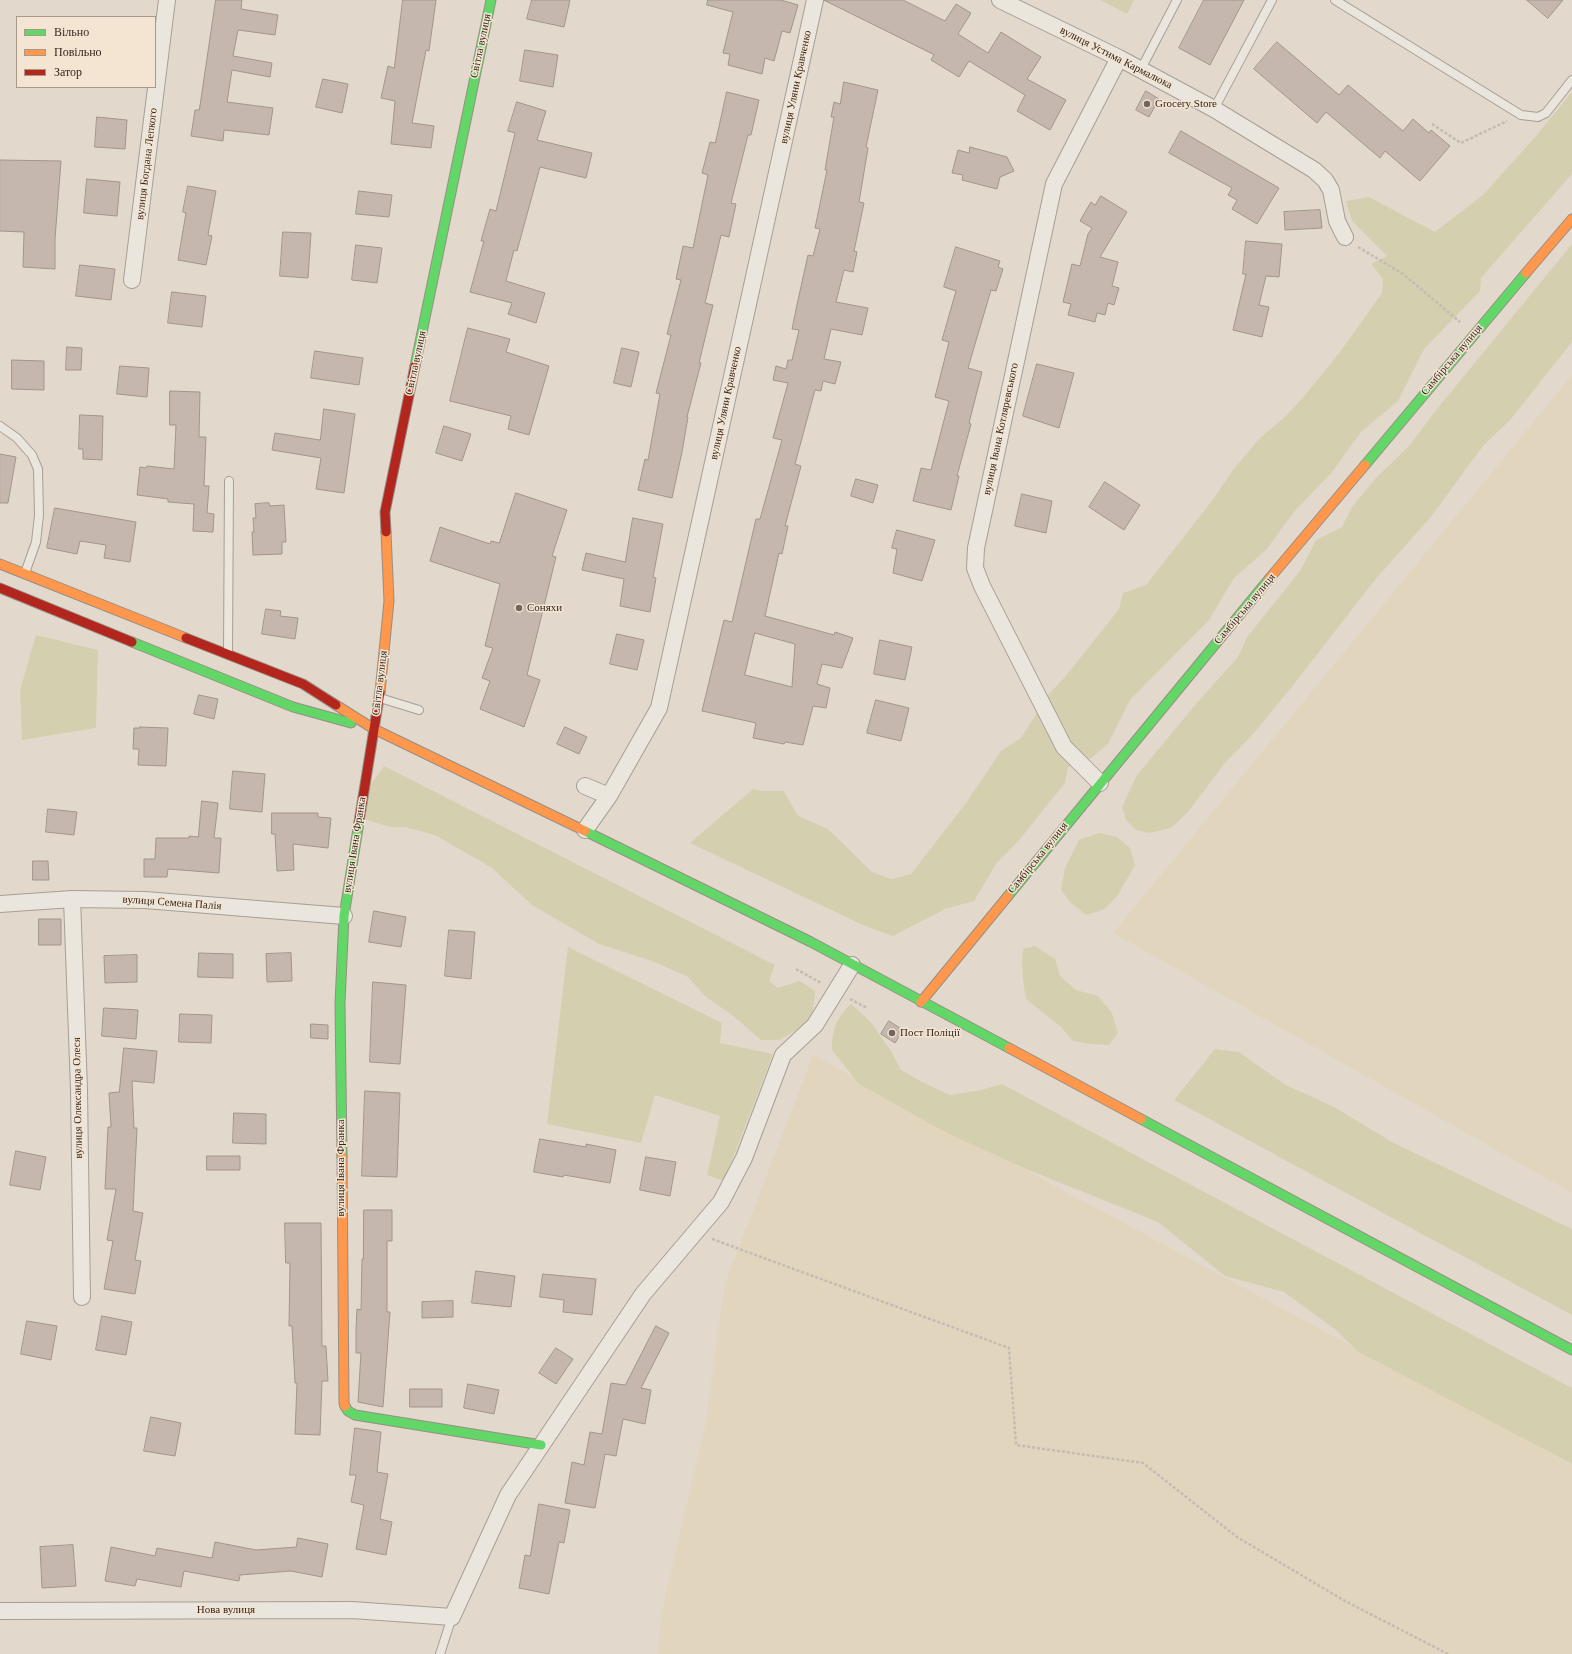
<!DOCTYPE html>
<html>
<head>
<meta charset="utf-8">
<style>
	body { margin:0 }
	#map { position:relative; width:1572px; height:1654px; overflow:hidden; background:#e2d9cc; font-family:Georgia,serif }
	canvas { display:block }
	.legend { position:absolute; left:16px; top:16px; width:140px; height:72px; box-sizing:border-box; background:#f3e5d2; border:1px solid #a7998a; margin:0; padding:5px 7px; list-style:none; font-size:12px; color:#35261e }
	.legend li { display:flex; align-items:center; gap:8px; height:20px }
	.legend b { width:20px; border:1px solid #a7998a }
</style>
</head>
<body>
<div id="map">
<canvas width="1572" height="1654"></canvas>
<ul class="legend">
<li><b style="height:5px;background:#63d668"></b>Вільно</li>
<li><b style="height:5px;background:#ff974d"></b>Повільно</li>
<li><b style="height:5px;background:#b3261e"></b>Затор</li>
</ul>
</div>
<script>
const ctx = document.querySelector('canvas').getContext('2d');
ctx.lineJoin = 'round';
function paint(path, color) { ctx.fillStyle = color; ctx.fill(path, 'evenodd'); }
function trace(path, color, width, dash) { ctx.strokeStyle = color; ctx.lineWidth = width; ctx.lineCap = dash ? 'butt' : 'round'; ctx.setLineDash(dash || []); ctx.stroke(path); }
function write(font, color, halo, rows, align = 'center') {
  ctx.font = font + ' Georgia,serif'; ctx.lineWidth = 3; ctx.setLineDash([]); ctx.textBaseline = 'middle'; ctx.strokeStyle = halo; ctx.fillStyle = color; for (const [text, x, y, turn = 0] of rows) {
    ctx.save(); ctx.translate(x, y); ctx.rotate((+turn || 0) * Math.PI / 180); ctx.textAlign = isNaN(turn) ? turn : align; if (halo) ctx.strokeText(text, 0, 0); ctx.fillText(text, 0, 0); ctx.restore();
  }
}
paint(new Path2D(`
	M1572,375V1193L1113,933Z
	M813,1055L1572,1465V1654H658L661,1615L705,1426L725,1283Z`), '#e1d6bd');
paint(new Path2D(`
	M1100,0H1134L1127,14Z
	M1572,92V174L1481,278L1480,291L1424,349L1398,401L1361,432L1332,472L1293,513L1267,549L1234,578L1209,620L1130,700L1108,744L1090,759L1068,767L1065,783L1020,839L996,864L974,901L945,909L893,936L865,926L690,843L753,789L762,791H784L798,816L828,829L872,872L891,879L911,874L966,803L1001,751L1021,738L1048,695L1065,677L1119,609L1123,593L1146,585L1211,502L1236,466L1260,438L1285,417L1305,395L1340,352L1382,293L1383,279L1371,264L1387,256L1352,221L1346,201L1369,197L1435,232L1483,195L1536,136Z
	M1572,244V342L1511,419L1483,446L1430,518L1374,581L1291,688L1254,733L1225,763L1188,812L1171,828L1149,833L1136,830L1126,820L1122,807L1137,775L1196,704L1238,657L1247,637L1300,571L1316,540L1342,527L1352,507L1377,477L1409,446L1437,409Z
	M36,635L98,650L96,728L22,740L20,690Z
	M384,766L775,965L769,981L778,988L800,981L815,991L812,1021L779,1040H761L732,1015L706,997L688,977L652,961L599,944L532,905L492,868L435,835L405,827H390L367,820L359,801Z
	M1099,833L1117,837L1130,848L1135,865L1118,895L1105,909L1086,915L1070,902L1061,890L1065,868L1079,840Z
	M1035,946L1055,959L1060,976L1076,990L1098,996L1112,1013L1118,1033L1109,1045L1091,1044L1073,1041L1061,1027L1026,999C1023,982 1021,966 1023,949Z
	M568,947L722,1023L720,1043L773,1054L724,1181L707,1175L720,1116L655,1095L641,1143L547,1124Z
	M851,1004L870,1021L891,1051L901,1070L922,1082L950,1095L981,1090L1002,1084L1572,1388V1464L1357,1351L1336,1330L1284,1292L1225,1276L1158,1222L1026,1169L947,1133L859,1084L832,1050C832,1030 836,1018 851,1004Z
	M1215,1049L1239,1052L1284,1084L1334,1107L1392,1142L1572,1229V1315L1174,1100Z`), '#d4d0af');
const building = new Path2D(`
	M216,0H242L241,9L278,15L275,35L238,30L233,56L272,63L270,77L232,70L227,102L273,108L269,135L224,130L223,141L191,136L195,110H199Z
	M403,0H436L429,51L426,50L412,123L434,126L431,148L391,144L395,101L381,98L388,66L394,68Z
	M532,0H570L564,27L527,19Z
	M708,0H781L798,5L790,33L782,31L774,61L765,58L762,74L728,65L730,54L723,53L733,12L707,5Z
	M824,0H903L945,21L956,4L971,13L958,34L988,53L1001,32L1041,57L1027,79L1066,100L1050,130L1017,111L1025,95L969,61L959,77L931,60L934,55Z
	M1204,0H1244L1210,65L1179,48Z
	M1527,0H1563L1548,18Z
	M1277,42L1339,95L1348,85L1403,131L1413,119L1429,133L1431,130L1450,146L1420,181L1385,151L1380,158L1326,112L1317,123L1254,69Z
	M525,50L558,55L553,87L520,81Z
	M323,79L348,84L342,113L316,107Z
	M844,82L878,90L866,147L868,148L859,202L864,203L854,251L857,252L853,272L844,270L836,302L868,308L862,335L831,329L824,359L841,362L835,384L823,381L821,391L815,390L795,464L801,466L785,526H788L782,554L779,553L765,616L834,635L835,632L853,638L842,668L822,664L817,684L830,688L826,708L813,706L803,745L785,742L784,744L753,738L756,723L702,711L724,620L732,622L756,519H760L782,440L773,438L788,383L773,380L776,366L786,369L788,360H792L799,330L792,329L798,300L808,255L813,256L820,229L815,228L827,170H825L834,117H831L834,102L840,104ZM755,633L795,644L792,687L745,675Z
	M1146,91L1159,99L1149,117L1136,110Z
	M727,92L759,100L751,135H748L731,203L736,204L729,237L721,235L705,303L713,305L699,363H701L687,417H688L682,452L672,498L638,490L645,459L648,460L660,394L656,393L671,335L667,334L681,280L676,279L683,246L693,248L708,175L702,173L710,142L715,143Z
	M517,102L546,111L537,140L592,153L586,178L540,167L517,251L514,250L506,281L545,293L536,323L508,314L512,303L470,292L484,241H481L490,209L496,211L515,133L508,131Z
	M97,117L127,120L125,149L95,147Z
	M1181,131L1279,188L1257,224L1232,209L1237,200L1228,195L1232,188L1169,153Z
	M970,147L1007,157L1014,171L1000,177L997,189L962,180L963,175L952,173L958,150L969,153Z
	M0,160L61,161L55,239V269L23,267L24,232L0,231Z
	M87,179L120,182L117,216L84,213Z
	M188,186L216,191L208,235L212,236L206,265L178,260L186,213L183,212Z
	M359,191L392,195L389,217L356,214Z
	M1101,196L1127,212L1100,257L1118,262L1112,286L1119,288L1114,305L1108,303L1105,315L1097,313L1095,322L1068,315L1071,304L1063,302L1072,264L1080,266L1088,234L1092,228L1080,221L1091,202L1095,205Z
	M1320,210L1322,228L1285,230L1284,212Z
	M283,232L311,233L308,278L280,276Z
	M1246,241L1282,244L1279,277L1266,276L1259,305L1269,307L1262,337L1233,330L1246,274H1243Z
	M356,245L382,248L377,283L352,280Z
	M956,247L1000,261L998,267L1003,269L996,291L991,290L968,368L982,372L969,423L971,424L957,476H959L951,510L913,501L921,468L931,470L949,401L935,397L949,342L942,340L956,291L944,287Z
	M80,265L115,269L111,300L76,296Z
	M172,292L206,296L202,327L168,323Z
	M468,328L510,339L506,352L549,366L529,435L508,429L511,416L450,401Z
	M67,347L82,348L81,370H66Z
	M622,348L639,352L631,387L614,383Z
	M315,351L363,358L359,385L311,378Z
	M12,360L44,361V390L12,389Z
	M1037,364L1074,373L1059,428L1023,416Z
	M120,366L149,368L147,397L117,394Z
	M170,391L200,392L199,437H206L204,486H209L207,513L214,514L213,532L193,531L194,504L168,502V499L137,495L140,467L146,468L147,466L174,469L176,425H170Z
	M324,409L355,414L344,493L316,489L321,458L272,450L275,433L320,440Z
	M80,415L103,416L102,460L83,459V449H79Z
	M444,426L471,434L462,461L436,453Z
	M0,454L16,457L8,503H0Z
	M856,479L878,485L873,503L851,496Z
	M1105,482L1140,505L1124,530L1089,507Z
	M516,493L567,510L552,556L556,557L527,675L540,680L524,727L480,709L490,681L482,678L493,648L485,646L500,584L430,561L440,527L490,544L491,541L499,543Z
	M1022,494L1052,501L1046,533L1015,526Z
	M269,503L270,506L284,505L286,542H282V554L253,555L252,532H254L253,518H256L255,504Z
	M55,508L136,522L130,562L104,558L106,545L80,541L77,554L47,548Z
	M633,518L663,524L653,577L656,578L650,612L620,606L624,579L582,570L586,553L625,562Z
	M897,530L935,540L922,581L893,573L897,549L892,548Z
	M266,609L281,611L280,616L298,618L295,639L262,634Z
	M617,634L644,640L637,670L610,664Z
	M880,640L912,647L905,680L874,674Z
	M199,695L218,699L214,719L194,714Z
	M876,700L909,708L901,741L867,733Z
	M140,727L168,728L166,766L138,765L139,749H133L134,728H140Z
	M565,727L587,737L579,754L557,744Z
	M233,771L265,774L262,812L230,809Z
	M202,801L218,803L214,838H221L219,873L168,869L167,877H144V859H155L156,838H189V836L198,837Z
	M48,809L77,812L74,835L46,832Z
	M272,813H318V817L331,818L328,848L293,844L294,870L277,871L275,834H272Z
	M33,861H48L49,880H33Z
	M374,911L406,917L401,947L369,942Z
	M39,919H61V945H39Z
	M449,930L475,932L471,979L445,976Z
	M199,953L233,954V978L198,977Z
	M291,953L292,981L267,982L266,954Z
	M137,955V982L105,983L104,956Z
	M373,982L406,985L400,1064L370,1062Z
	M104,1008L138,1010L136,1039L102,1036Z
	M180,1014L212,1015L211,1043L179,1042Z
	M889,1021L903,1030L895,1043L881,1034Z
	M311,1024L328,1025V1039L311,1038Z
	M124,1048L157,1051L154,1083L132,1081L134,1128H137L133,1211L143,1213L135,1260L141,1261L135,1294L104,1289L113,1241L107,1240L116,1189H105L108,1127H111L109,1093L119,1092Z
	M365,1091L400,1093L397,1177L362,1176Z
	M234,1113L266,1114V1144L233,1143Z
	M540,1139L586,1147V1144L616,1150L610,1183L564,1175L563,1177L534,1172Z
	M16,1151L46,1157L40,1190L10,1185Z
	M207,1156H240V1170H207Z
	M646,1157L676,1162L670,1196L640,1190Z
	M364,1210H392V1241H387V1312H390L383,1407L358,1402L361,1353H356V1329L357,1309L361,1310L362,1259H363Z
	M285,1223H321L322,1346H326L328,1381H322L320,1435L295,1434L297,1383H295L292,1326H289L290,1263H286Z
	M476,1271L515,1276L511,1307L472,1303Z
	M543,1274L596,1279L592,1315L563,1312L564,1300L540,1297Z
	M453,1301V1317L422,1318V1302Z
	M102,1316L132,1322L126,1355L96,1350Z
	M27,1321L57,1326L51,1360L21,1354Z
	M656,1326L669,1333L641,1388L651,1390L645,1424L623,1419L616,1456L605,1454L595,1508L565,1503L572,1462L584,1465L590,1432L602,1434L611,1383L625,1385Z
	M556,1348L573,1359L556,1384L539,1373Z
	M468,1384L499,1390L494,1414L464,1408Z
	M410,1389H442V1407H410Z
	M151,1417L181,1423L175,1456L144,1451Z
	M355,1428L381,1432L377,1472L388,1474L380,1519L392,1522L386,1555L356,1549L364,1505L351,1502L356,1475H350Z
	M539,1504L570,1510L564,1543L559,1542L549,1594L519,1588L525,1555L530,1556Z
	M298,1538L328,1544L322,1577L291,1571L240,1575L239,1581L184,1571L181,1587L137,1579L135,1586L105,1581L111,1547L155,1556L157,1548L212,1558L215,1542L256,1550L296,1547Z
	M73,1545L76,1586L42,1588L40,1547Z`);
paint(building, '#c5b7ad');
trace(building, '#a2958b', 1);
const lane = new Path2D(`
	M1335,0L1521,115L1538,117L1546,113L1572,80
	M1141,69L1177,0
	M1214,109L1272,0
	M0,426L17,438L32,455L38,469L39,515L36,542L25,573
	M228,653L229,481
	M380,698L419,710
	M440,1654L452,1617`);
const street = new Path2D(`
	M1000,0L1119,58L1214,109L1314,170L1325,180L1331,190L1337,221L1345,237
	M132,280L167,0
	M1100,783L1064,747L982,586L975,568L976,548L1054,184L1119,58
	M585,786L609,796
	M585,830L609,796L659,708L815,0
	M72,899L79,1090L82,1297
	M0,904L72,899L145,900L344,916
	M0,1611L352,1610L452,1617L508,1495L643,1294L721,1202L744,1158L783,1055L815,1025L852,965`);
const fast = new Path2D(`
	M415,366L491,0
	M1365,465L1526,273
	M132,642L293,707L351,723
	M585,831L811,942L1009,1048
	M1008,896L1269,579
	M1141,1119L1572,1350
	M342,1156L340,1003L344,916L359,822
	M345,1406L348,1411L355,1415L541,1445`);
const slow = new Path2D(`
	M1526,273L1572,219
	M0,564L186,638
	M1269,579L1365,465
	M380,692L389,601L386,532
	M336,705L374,729L585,831
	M921,1002L1008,896
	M1009,1048L1141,1119
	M342,1156L344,1403L345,1406`);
const jam = new Path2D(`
	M386,532L385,512L415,366
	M0,588L132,642
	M186,638L303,684L336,705
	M359,822L380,692`);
trace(lane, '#a79e95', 10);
trace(street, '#a79e95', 18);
trace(fast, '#978e85', 11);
trace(slow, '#978e85', 11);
trace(jam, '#978e85', 11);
trace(new Path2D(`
	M1432,124L1461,143L1507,121
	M1358,247L1403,274L1460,322
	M796,969L821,983
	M850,999L867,1008
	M712,1239L1009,1348L1016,1445L1143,1463L1237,1537L1345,1601L1448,1654`), '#c3bbb4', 2.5, [3, 2]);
trace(lane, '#eae5dd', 8);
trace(street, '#eae5dd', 16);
trace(fast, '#63d668', 9);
trace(slow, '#ff974d', 9);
trace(jam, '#b3261e', 9);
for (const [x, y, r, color] of [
	[1147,104,4,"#72655b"],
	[519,608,4,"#72655b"],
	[892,1033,4,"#72655b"]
]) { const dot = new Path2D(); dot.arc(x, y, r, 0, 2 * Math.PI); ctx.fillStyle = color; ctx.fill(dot); trace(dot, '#f3e5d2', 1.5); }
write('11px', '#35261e', '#f3e5d2', [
	["Світла вулиця",481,46,-78],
	["вулиця Устима Кармалюка",1116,58,27],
	["вулиця Уляни Кравченко",796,87,-78],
	["вулиця Богдана Лепкого",147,164,-83],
	["Самбірська вулиця",1452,360,-50],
	["Світла вулиця",416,363,-78],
	["вулиця Уляни Кравченко",726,403,-78],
	["вулиця Івана Котляревського",1001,429,-78],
	["Самбірська вулиця",1245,609,-50],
	["Світла вулиця",380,683,-83],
	["вулиця Івана Франка",355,845,-81],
	["Самбірська вулиця",1038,858,-51],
	["вулиця Семена Палія",172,903,4],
	["вулиця Олександра Олеся",78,1098,-91],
	["вулиця Івана Франка",341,1168,-90],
	["Нова вулиця",226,1610]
]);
write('11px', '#35261e', '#f3e5d2', [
	["Grocery Store",1155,104],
	["Соняхи",527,608],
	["Пост Поліції",900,1033]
], 'left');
</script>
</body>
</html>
